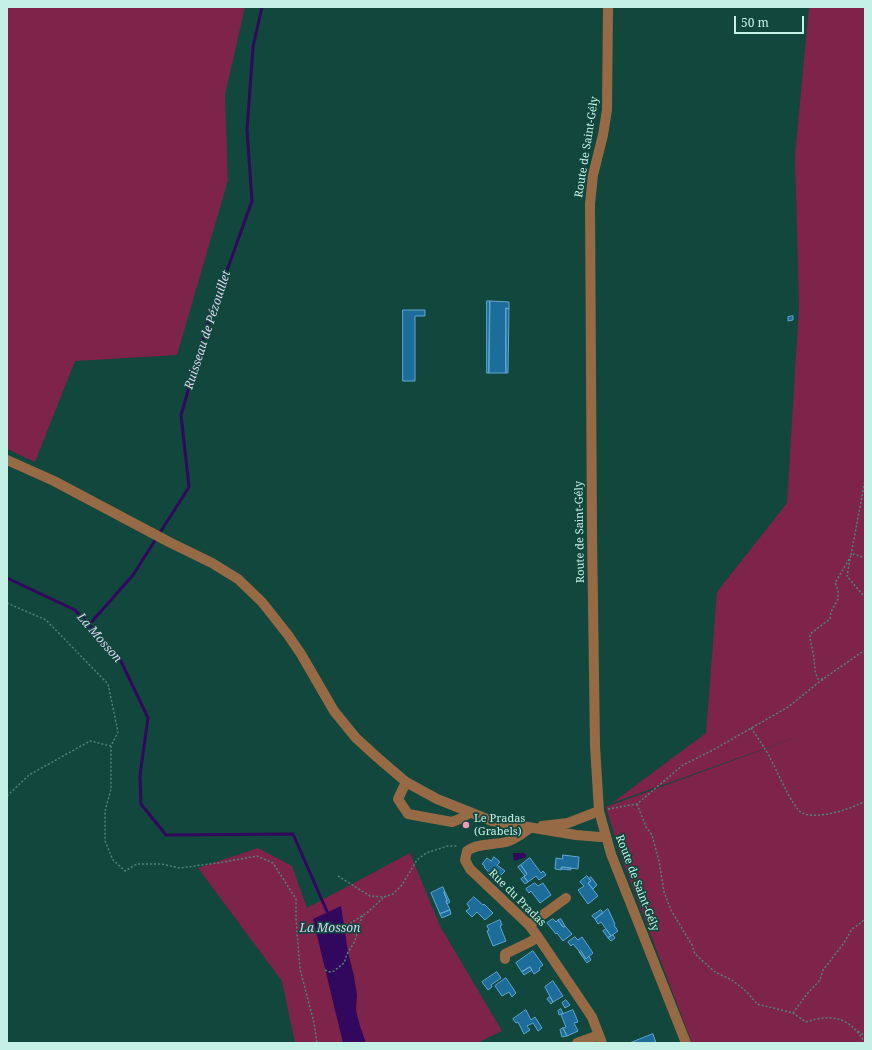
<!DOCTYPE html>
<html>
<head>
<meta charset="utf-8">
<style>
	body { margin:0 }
	#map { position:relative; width:872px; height:1050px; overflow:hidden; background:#11473d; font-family:"Noto Serif",serif }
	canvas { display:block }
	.frame { position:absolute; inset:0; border:8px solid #c4f0e5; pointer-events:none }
	.scale { position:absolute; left:734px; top:16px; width:70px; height:18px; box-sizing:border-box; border:2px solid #c4f0e5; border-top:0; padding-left:5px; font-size:12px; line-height:14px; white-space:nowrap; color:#c4f0e5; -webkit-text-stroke:3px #11473d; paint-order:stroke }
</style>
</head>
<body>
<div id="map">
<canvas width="872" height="1050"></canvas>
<div class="frame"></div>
<div class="scale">50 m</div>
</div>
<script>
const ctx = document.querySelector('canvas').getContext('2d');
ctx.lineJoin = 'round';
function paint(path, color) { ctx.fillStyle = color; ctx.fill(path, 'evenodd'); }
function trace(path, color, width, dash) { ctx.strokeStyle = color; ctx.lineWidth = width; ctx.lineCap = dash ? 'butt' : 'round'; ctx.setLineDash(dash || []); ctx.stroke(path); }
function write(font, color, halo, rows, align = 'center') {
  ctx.font = font + ' "Noto Serif",serif'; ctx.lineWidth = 3.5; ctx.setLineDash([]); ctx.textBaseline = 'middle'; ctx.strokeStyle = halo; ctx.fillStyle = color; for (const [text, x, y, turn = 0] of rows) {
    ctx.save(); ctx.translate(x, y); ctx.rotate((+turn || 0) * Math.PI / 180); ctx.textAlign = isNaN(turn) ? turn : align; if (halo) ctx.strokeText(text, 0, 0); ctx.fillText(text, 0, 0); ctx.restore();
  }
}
paint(new Path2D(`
	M7,7H245L225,95L228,180L177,355L75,361L35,462L7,449Z
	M809,7H865V1043H692L621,857L606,807L803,735L612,803L706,733L717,592L787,503L799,307L795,155Z
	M258,848L292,866L307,908L410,853L440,926L502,1031L477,1043H295L282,981L198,868Z`), '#7e234a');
paint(new Path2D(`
	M513,853H524L526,855V857L514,861Z
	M341,906L348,952L354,976L357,995L356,1010L360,1026L366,1043H343L313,919Z`), '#32075e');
trace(new Path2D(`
	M7,578L75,610L119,657L148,718L140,775L141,804L166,835L293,834L329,916
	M89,625L133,575L189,487L181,415L208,323L252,201L247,130L253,47L262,7`), '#32075e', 3);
const building = new Path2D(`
	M487,301H490L489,373H487Z
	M490,301L509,302V309L506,308V373H489Z
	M506,308L509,309L508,373H506Z
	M403,310H425V316H415V381H403Z
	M793,316V320L788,321V317Z
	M563,855L579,857L578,869L562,867L561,870L555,869L556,858L562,859Z
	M494,857L500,862L497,865L505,871L496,880L484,867L485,866L482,864L487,858L491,861Z
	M530,858L541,873L543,871L546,875L539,880L536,876L528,882L524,877L527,874L521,865Z
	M521,865L527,874L525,876L518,867Z
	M562,867L571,868V870L561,869Z
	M587,876L591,881L588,883L598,896L588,904L578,890L584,886L580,882Z
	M524,877L528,882L525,884L521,879Z
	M591,877L597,885L593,889L588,883L591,881L589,879Z
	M535,883L538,886L543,883L551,895L540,903L531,891L529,893L526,889Z
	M443,887L445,892H444L447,901H446L450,910L440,914L431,893Z
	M444,892H445L450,902L447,904L446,901H447Z
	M474,897L483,905L484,904L493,913L485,920L477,912L472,917L466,911L470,908L467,904Z
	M608,909L615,924L614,925L618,931L611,936L601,922L598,924L595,919Z
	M450,910L451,914L442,918L440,914Z
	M601,910L603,913L595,919L592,916Z
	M553,919L556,922L558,920L563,927L565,926L572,934L563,941L557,933L556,934L547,923Z
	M561,919L565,926L563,927L558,920Z
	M500,920L502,925L500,926L506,941L493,946L487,931L489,930L487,926Z
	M606,929L611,936L608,938L603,931Z
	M613,935L615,938L611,941L608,938Z
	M575,937L578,940L582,937L593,953L586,959L573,944L571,946L568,942Z
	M533,951L543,965L539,968L540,970L534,974L530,967L522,972L516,963Z
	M581,951L586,959L589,956L591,960L587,963L579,952Z
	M530,967L532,970L524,975L522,972Z
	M497,972L501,978L491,985L492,987L488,990L482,982Z
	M506,978L516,993L512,997L509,992L502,996L495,986Z
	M553,981L563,996L553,1002L545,987Z
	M550,997L553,1002L551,1004L547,999Z
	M566,1000L570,1005L565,1008L562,1003Z
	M561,1009L563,1013L559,1015L558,1011Z
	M526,1010L531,1020L535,1017L542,1028L538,1031L533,1023L527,1026L530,1030L524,1034L518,1022L516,1023L513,1019Z
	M573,1010L578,1022L574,1023L578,1031L567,1036L563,1028L566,1027L561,1015Z
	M563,1028L567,1036L562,1037L560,1030Z
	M653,1034L656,1043H630Z`);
paint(building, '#1c6d99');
trace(building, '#60a6d3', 1);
trace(new Path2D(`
	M851,555L865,480
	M850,559L847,576L862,594L865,595
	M7,603L46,620L108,684L118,732L111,746V789L105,811V841L113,860L125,871L137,864H161L180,868L224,862L257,856L273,863L296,899V919L300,969L314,1023L317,1043
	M823,679H818C814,672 815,662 813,653C812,646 810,643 810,634L830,619L831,612L838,599V590L835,583L851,556L854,554L865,558
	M751,728C756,735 761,742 765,749C774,762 791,807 802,813C817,820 852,809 865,801
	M7,796L29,775L90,741L111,746
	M637,804L646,827L652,835L659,861L664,892L671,910L692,945L695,954L715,972L732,980L747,992L757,1004L793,1013L806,1022C833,1013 851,1018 865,1043
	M608,809L637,804L683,765L713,750L788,707L823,679L865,650
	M338,876L370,896L384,897L393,894L402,885L417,860L426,853L448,846H458
	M340,930L368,912L384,897
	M325,970L330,972L334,971L344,963L347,954L355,941L360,922L363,916
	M793,1013L807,994L820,980L823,970L844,943L852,929L861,923L865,918
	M858,1031L865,1036`), '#518479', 1.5, [2, 2]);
trace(new Path2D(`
	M608,7L607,110L603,135L593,175L590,204L592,534L595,746L599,811L611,854L686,1043
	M7,460L54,481L169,542L212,563L238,579L262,602L288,635L301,654L334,711L356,738L378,758L406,782L437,799L492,821L576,835L600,837L606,835
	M406,782L398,799L408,814L452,822L462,818L469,813
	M542,826L568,823L599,811
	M530,828C523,833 515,840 506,842C494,845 477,843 467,851L465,860L470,869L529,925L538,937L592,1017L602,1043
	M529,925L566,898
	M505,959V954L530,942L538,937
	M577,1043L599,1035`), '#976a46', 10);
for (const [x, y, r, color] of [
	[466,825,4,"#f09ab7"]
]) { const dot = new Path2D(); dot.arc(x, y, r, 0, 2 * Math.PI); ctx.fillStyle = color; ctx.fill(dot); trace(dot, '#11473d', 1.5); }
write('11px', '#c4f0e5', '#11473d', [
	["Route de Saint-Gély",587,147,-81],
	["Route de Saint-Gély",580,532,-91],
	["Route de Saint-Gély",637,883,69],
	["Rue du Pradas",517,898,45]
]);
write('11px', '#c4f0e5', '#11473d', [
	["Le Pradas",474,819],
	["(Grabels)",474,832]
], 'left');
write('italic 12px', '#dcd4f1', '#11473d', [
	["Ruisseau de Pézouillet",208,330,-72],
	["La Mosson",99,638,49],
	["La Mosson",330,929]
]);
</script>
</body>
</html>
